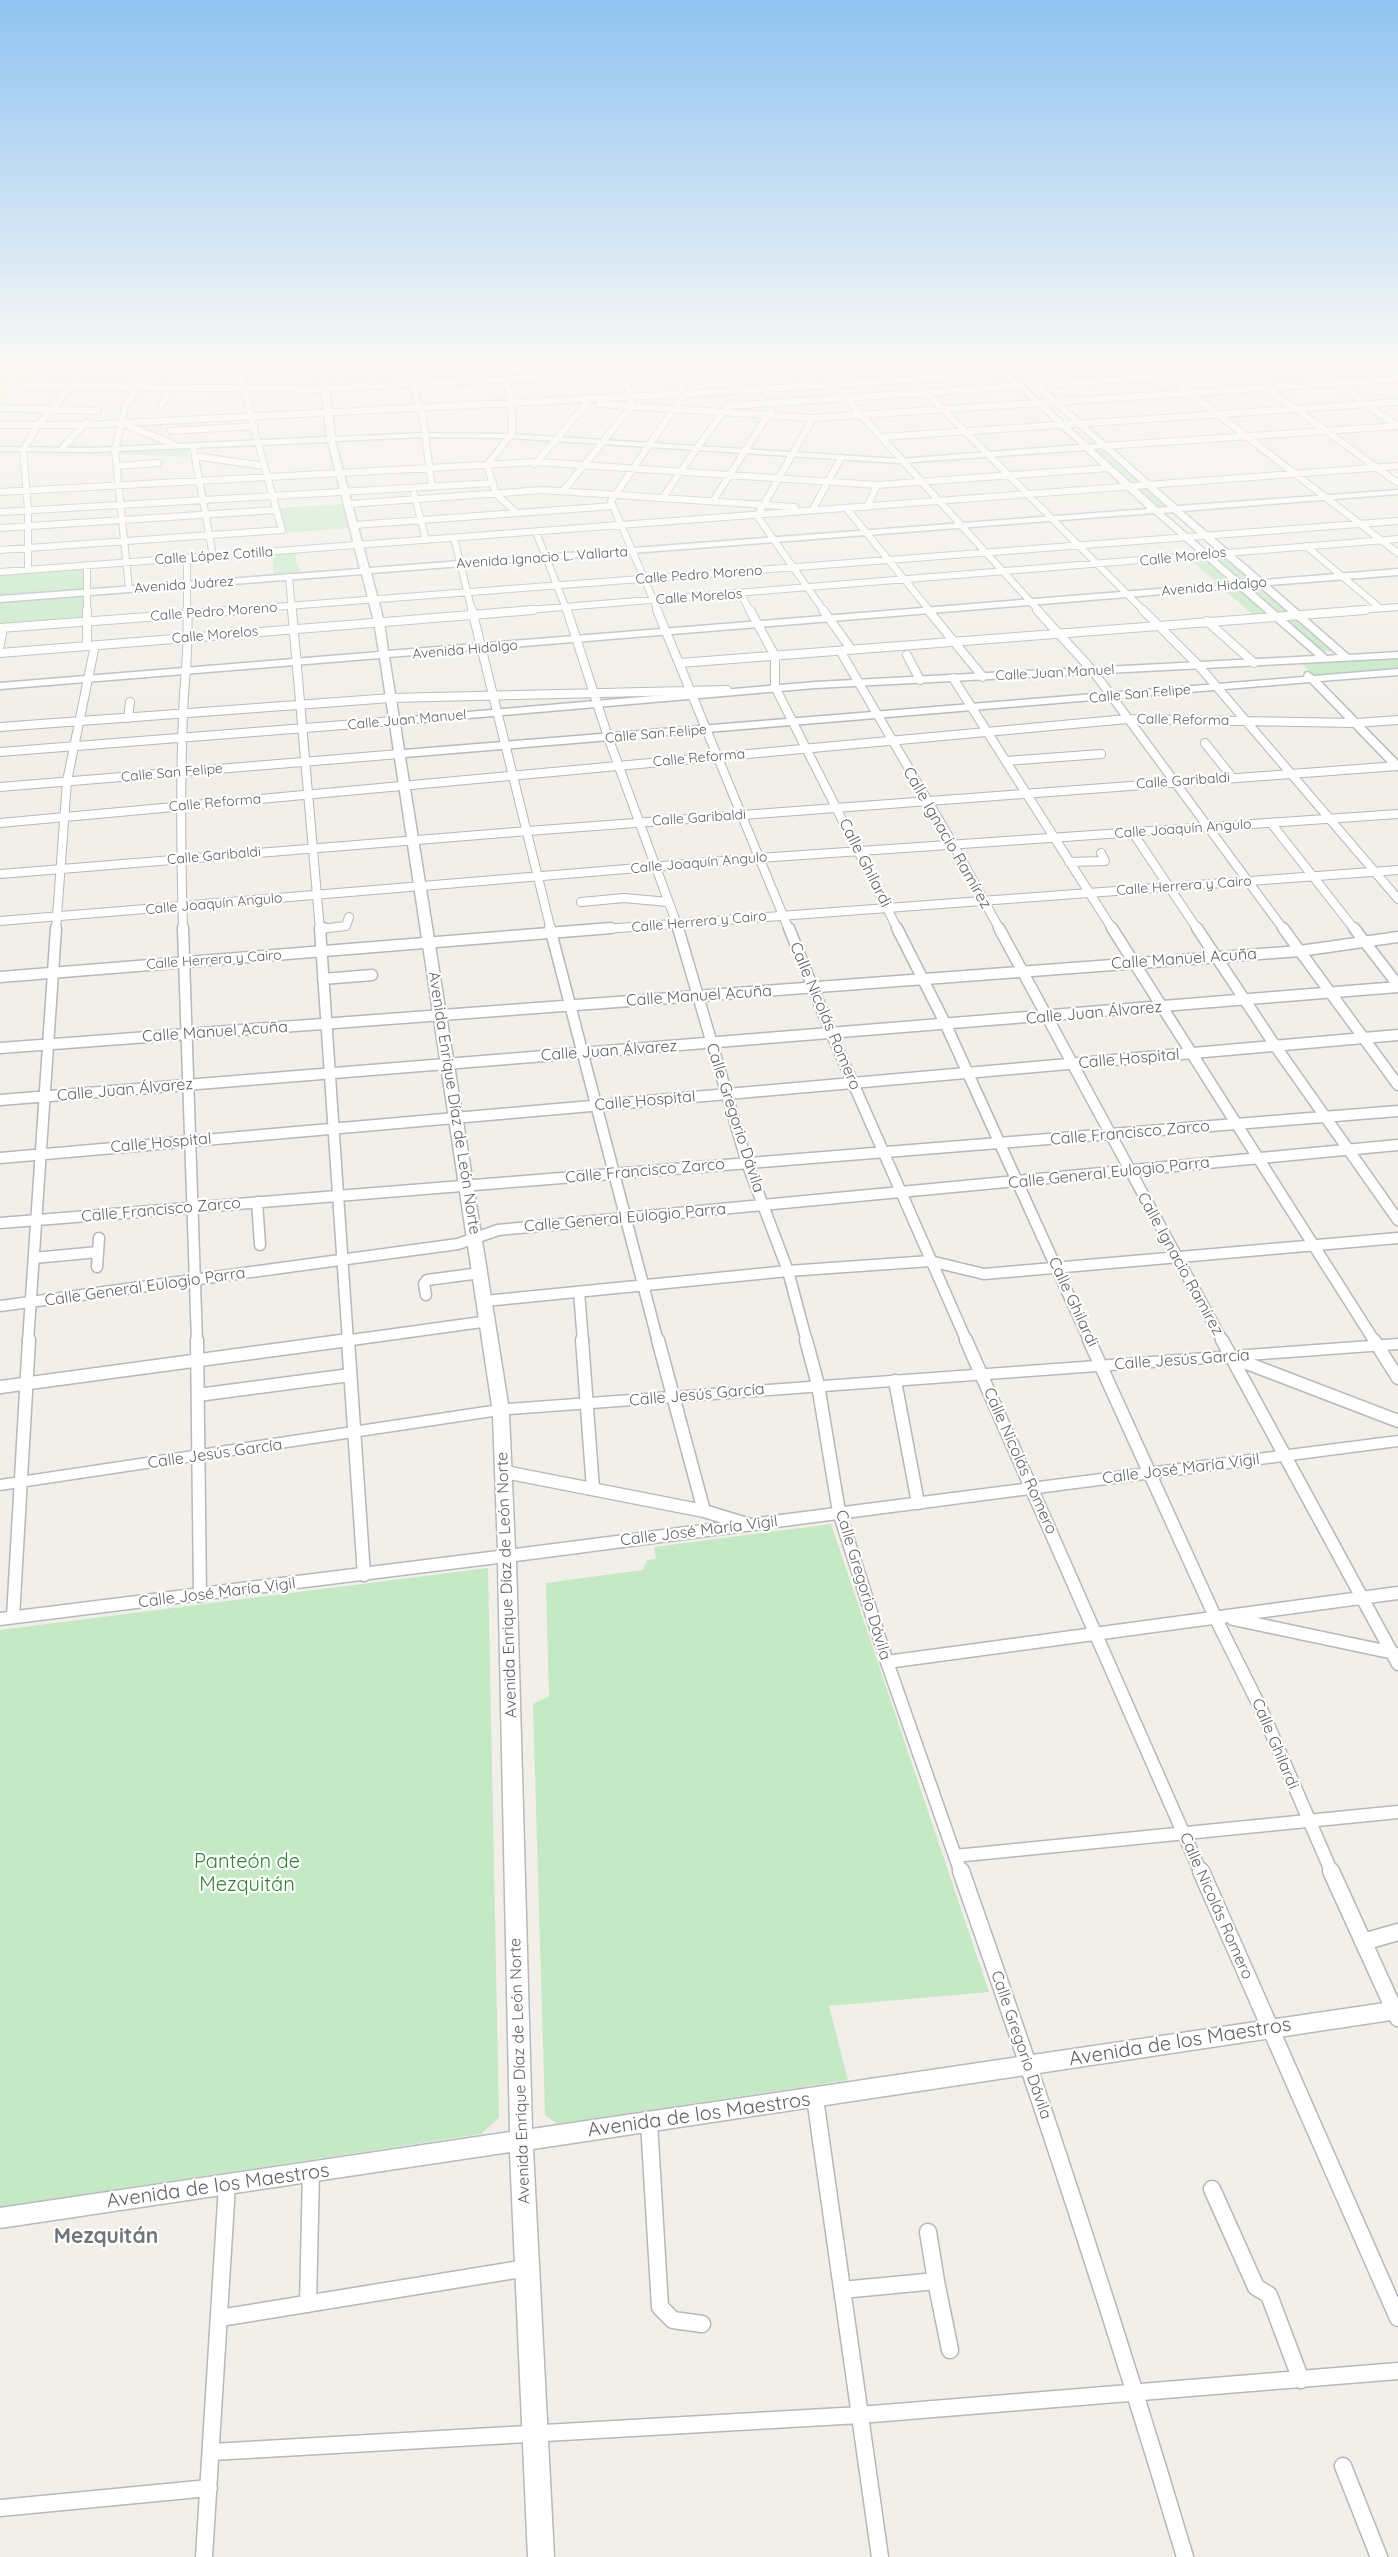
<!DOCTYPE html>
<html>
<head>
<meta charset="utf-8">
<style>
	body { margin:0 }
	canvas { display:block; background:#f1efe8 }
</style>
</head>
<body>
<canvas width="1398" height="2557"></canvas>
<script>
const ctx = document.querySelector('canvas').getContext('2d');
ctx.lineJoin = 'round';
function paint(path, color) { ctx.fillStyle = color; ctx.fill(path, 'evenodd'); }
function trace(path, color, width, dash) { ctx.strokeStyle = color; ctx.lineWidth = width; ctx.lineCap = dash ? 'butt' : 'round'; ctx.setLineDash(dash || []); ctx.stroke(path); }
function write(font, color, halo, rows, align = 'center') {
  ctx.font = font + ' Quicksand,sans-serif'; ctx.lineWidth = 4.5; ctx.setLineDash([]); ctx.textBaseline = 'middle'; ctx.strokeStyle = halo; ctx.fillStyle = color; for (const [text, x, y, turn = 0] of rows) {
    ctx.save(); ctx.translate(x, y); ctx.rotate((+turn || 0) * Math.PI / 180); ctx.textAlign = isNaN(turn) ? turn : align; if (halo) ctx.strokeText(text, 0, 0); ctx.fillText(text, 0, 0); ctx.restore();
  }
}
paint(new Path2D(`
	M188,448L189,457L116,454V451Z
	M1099,449L1106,451L1166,507L1155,506L1094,451Z
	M342,504L349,528L285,533L278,508Z
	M296,551V561L301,574L274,576L272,553Z
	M1223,556L1227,557L1290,613H1278L1215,558Z
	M1209,559L1231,579L1217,583L1192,561Z
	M89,567L90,590L0,597V574Z
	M1241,587L1271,614L1253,615L1223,589Z
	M90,594L91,620L0,627V602Z
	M1284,618H1297L1333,651H1320Z
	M1398,658V669L1320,676L1314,675L1303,665L1306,662Z
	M831,1524L989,1992L829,2006L848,2080L558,2124L545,2115L533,1704L549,1696L546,1583L643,1570L647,1560L656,1559L654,1547Z
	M488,1568L499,2118L481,2134L0,2207V1630Z`), '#c5e8c5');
const streetFar4 = new Path2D(`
	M238,363L257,440
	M403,363L420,406L425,432
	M500,363L512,402V433
	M814,363L1039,611
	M897,363L1144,611
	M1232,363L1398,483
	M0,366H13
	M745,366L768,393
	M27,367L323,372L519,363
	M1312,367L1398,426
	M1168,376L1398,553
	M1037,385L1376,363
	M0,386L315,389L827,363
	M599,404L813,418L1398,379
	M162,405L171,390
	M0,408L98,411
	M124,424L173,444
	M0,425H85L684,394L1174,363
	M171,431L254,426
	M425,435L432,487
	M510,436L487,465L496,494L517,513
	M559,436L591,398
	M882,437L1398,402
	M605,439L632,406L631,396L616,363
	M699,445L728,406L1021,386
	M193,446L213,556
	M1104,446L1398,426
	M63,447L87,422
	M794,451L813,418
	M792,455L757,516L824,611
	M195,456L264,466
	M535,464L556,439
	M117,466L158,463
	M563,491L603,442
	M0,492L537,462L877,485L1109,468
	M414,494L426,540
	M663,497L697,448
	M713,501L771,410
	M349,504L543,490L795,507
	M867,507L877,485
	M813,509L841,458
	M847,509L930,611
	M0,512L493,483
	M354,525L613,506
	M0,528L276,510
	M536,532L567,611
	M454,538L472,611
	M1306,546L1380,608
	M0,550L282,530L258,443
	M187,558V611
	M87,566V611
	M28,570V510L23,450L38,425L89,366
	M0,572L1398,466
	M289,577L292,611
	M129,589L115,450L125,406L154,367
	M741,594L750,611
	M222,611L1398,521
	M515,611L1398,539
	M658,611L611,501L684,394L669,363
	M1346,611L1398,607`);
const streetFar3 = new Path2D(`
	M87,610V645
	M292,610L320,930
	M472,610L551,930
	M567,610L608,737L679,930
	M657,610L789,930
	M750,610L775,656V687L898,930
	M823,610L849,646L842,654L953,844L1000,930
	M928,610L983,677
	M1037,610L1093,671L1284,930
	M1143,610L1199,666L1398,899
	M1207,621L1254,663
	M0,628L241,610
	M0,645L3,628
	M0,653L533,610
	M907,655L920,680
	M680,663L1365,610
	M953,678L1113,930
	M128,718L130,702
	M0,727L391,698L727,690
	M1205,743L1232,777
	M0,752L394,721
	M1006,761L1101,754
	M0,787L399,754
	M0,823L1127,719L1356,723L1398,720
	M1271,823L1355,930
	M1133,833L1198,930
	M1069,862L1105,861L1101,853
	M0,874L528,831L1398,766
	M581,902L624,898L668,902
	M0,921L759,858L1398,814
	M320,929L346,926L349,917
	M56,930L67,781L95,645
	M183,930C181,858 180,786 183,715C184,679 190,645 187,610
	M592,930L1398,870`);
const streetFar2 = new Path2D(`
	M183,928L197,1342
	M320,928L348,1342
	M550,928L658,1342
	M678,928L747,1163L788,1271L807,1342
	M789,928L831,1033L967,1342
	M897,928L946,1025L1090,1342
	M999,928L1223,1342
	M1112,928L1375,1342
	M1197,928L1276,1047L1398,1220
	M1283,928L1398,1085
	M1354,928L1398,985
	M320,929L324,928
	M0,977L611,928
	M323,979L372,975
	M0,1048L1300,951L1398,937
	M0,1100L1398,987
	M0,1158L1398,1035
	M257,1202L260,1245
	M0,1223L1398,1111
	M34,1258L98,1252
	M97,1267L99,1238
	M579,1292L583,1342
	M426,1295L424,1284L427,1280L480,1273
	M485,1301L788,1271L930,1261L984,1274L1398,1238
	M0,1306L458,1244L498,1230L1398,1145
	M28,1342L56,928
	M337,1342L489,1321`);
const streetFar1 = new Path2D(`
	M197,1340L200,1596
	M348,1340L364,1575
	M582,1340L593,1489
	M658,1340L704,1511
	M806,1340L818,1385L839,1512L887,1662L961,1873
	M966,1340L1201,1873
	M1089,1340L1216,1619L1261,1709L1332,1873
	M1222,1340L1398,1664
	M1374,1340L1398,1378
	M1231,1357L1398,1421
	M895,1381L918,1503
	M0,1387L348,1340
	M198,1395L350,1375
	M505,1472L704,1511L747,1524
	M13,1617L29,1340
	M1233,1619L1394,1653
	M887,1662L1398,1593
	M955,1856L1398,1812`);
const street = new Path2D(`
	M961,1871C1041,2098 1116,2326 1185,2557
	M1201,1871L1398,2318
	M1331,1871L1398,2018
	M1363,1942L1398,1932
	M815,2098L880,2557
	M649,2123L660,2307L673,2320L702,2324
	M1212,2189L1256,2287L1269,2295L1301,2380
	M928,2232L936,2281
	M842,2290L936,2281L950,2350
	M308,2304L311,2172
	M220,2318L527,2268
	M212,2452L860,2415L1398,2371
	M1343,2466L1379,2557
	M0,2508L209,2488
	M204,2557L227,2185`);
const secondary = new Path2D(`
	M318,363H326L335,437L425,433L510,434L899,459L1080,445L991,363H999L1089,445L1098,444L1008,363H1016L1177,506L1398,490V494L1182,511L1263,580L1398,569V575L1269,585L1349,655L1398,652V658L815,688L400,724L404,750L1304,677L1305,673L1308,672L1314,676L1398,669V675L1320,681L1398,761V770L1394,769L1310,682L405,757L508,1404L1398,1339V1349L509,1414L515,1549L1398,1436V1446L516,1561L532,2129L1398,2001V2019L533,2149L554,2557H528L510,2152L0,2228V2208L510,2132L498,1563L0,1625V1613L498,1551L493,1416L0,1490V1480L492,1406L380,658L0,689V683L379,652L374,622L362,574L0,602V596L360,569L328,442L93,452L0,451V447L93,448L327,437ZM425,437L510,438L899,463L1085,450L1148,509L369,568L335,441ZM1103,448L1168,507L1158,508L1093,449ZM1173,512L1253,581L1242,582L1163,513ZM1154,513L1233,583L388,651L384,622L371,573ZM1259,586L1338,655L1327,656L1248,587ZM1238,588L1316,656L815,682L399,718L389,657Z
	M1373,363H1382L1398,372V377Z`);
const primary = new Path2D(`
	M26,363H35L0,397V389Z`);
trace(streetFar4, '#b5b8bc', 8);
trace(streetFar3, '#b5b8bc', 10);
trace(streetFar2, '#b5b8bc', 13);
trace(streetFar1, '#b5b8bc', 15);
trace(street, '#b5b8bc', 19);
trace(secondary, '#b6babf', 3);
trace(primary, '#f2c960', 3);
trace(streetFar4, '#fff', 6);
trace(streetFar3, '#fff', 8);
trace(streetFar2, '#fff', 10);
trace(streetFar1, '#fff', 12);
trace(street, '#fff', 16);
paint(secondary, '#fff');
paint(primary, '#fff2af');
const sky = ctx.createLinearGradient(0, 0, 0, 721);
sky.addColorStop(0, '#8fc3f1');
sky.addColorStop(0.5, '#f9f8f5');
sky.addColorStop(1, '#f9f8f500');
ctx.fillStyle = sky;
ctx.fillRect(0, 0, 1398, 721);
write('14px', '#5f6368', '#fff', [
	["Calle López Cotilla",214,556,-4],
	["Calle Morelos",1183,557,-6],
	["Avenida Ignacio L. Vallarta",542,558,-4],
	["Calle Pedro Moreno",699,575,-4],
	["Avenida Juárez",184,585,-4],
	["Avenida Hidalgo",1214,587,-5],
	["Calle Morelos",699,597,-4],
	["Calle Pedro Moreno",214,612,-4],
	["Calle Morelos",215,635,-5],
	["Avenida Hidalgo",465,650,-5],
	["Calle Juan Manuel",1055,673,-3],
	["Calle San Felipe",1140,694,-5],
	["Calle Juan Manuel",407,720,-5],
	["Calle Reforma",1183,720,1],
	["Calle San Felipe",656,734,-5],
	["Calle Reforma",699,758,-5],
	["Calle San Felipe",172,773,-5],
	["Calle Garibaldi",1183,781,-4],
	["Calle Reforma",215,803,-5],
	["Calle Garibaldi",699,818,-4],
	["Calle Joaquín Angulo",1183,829,-4],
	["Calle Garibaldi",214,856,-5],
	["Calle Joaquín Angulo",699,863,-5],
	["Calle Herrera y Cairo",1184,886,-4],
	["Calle Joaquín Angulo",214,904,-5],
	["Calle Herrera y Cairo",699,922,-5],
	["Calle Herrera y Cairo",214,960,-4]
]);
write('16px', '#5f6368', '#fff', [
	["Calle Ignacio Ramírez",947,838,60],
	["Calle Ghilardi",865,863,63],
	["Calle Manuel Acuña",1184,959,-4],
	["Calle Manuel Acuña",699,996,-4],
	["Calle Juan Álvarez",1094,1013,-5],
	["Calle Nicolás Romero",825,1016,67],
	["Calle Manuel Acuña",215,1032,-4],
	["Calle Juan Álvarez",609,1051,-4],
	["Calle Hospital",1129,1059,-5],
	["Calle Juan Álvarez",125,1090,-5],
	["Calle Hospital",645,1101,-5],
	["Avenida Enrique Díaz de León Norte",454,1103,81],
	["Calle Gregorio Dávila",735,1118,72],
	["Calle Francisco Zarco",1130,1133,-5],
	["Calle Hospital",161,1143,-5],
	["Calle Francisco Zarco",645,1171,-5],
	["Calle General Eulogio Parra",1109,1173,-6],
	["Calle Francisco Zarco",161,1210,-5],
	["Calle General Eulogio Parra",625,1218,-5],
	["Calle Ignacio Ramírez",1180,1264,61],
	["Calle General Eulogio Parra",145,1287,-8],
	["Calle Ghilardi",1073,1302,65],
	["Calle Jesús García",1182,1360,-4],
	["Calle Jesús García",697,1395,-5],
	["Calle Jesús García",215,1454,-8],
	["Calle Nicolás Romero",1020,1461,66],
	["Calle José María Vigil",1181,1469,-7],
	["Calle José María Vigil",699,1531,-7],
	["Avenida Enrique Díaz de León Norte",507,1585,-92],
	["Calle Gregorio Dávila",863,1585,73],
	["Calle José María Vigil",217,1593,-7],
	["Calle Ghilardi",1275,1744,67],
	["Calle Nicolás Romero",1216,1906,66],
	["Calle Gregorio Dávila",1021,2045,71],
	["Avenida Enrique Díaz de León Norte",520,2071,-92]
]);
write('20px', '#348238', '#fff', [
	["Panteón de",247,1862],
	["Mezquitán",247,1885]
]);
write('20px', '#5f6368', '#fff', [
	["Avenida de los Maestros",1180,2042,-9],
	["Avenida de los Maestros",699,2115,-8],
	["Avenida de los Maestros",218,2186,-8]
]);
write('bold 21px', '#70757a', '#fff', [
	["Mezquitán",106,2237]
]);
</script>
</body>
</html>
